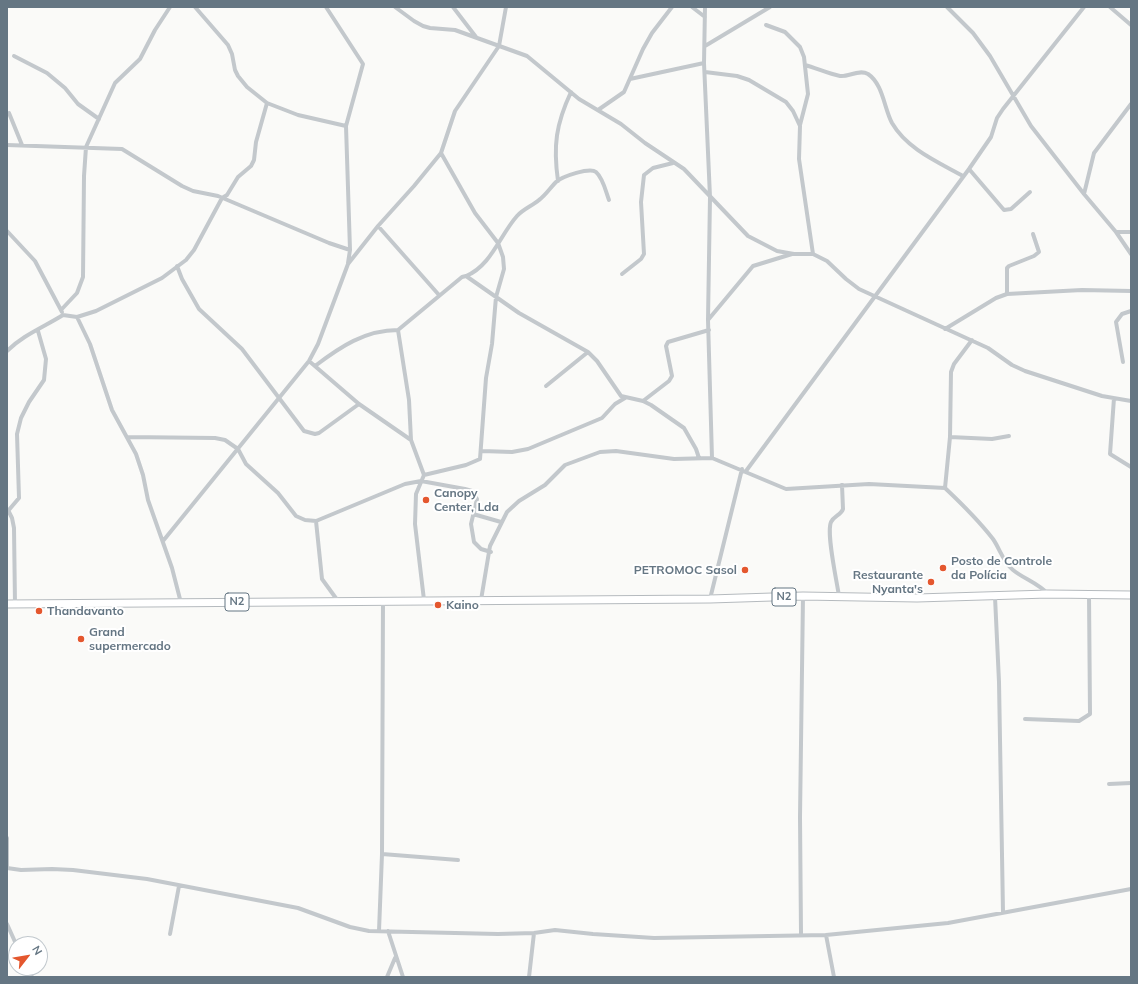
<!DOCTYPE html>
<html>
<head>
<meta charset="utf-8">
<style>
	body { margin:0 }
	#map { position:relative; width:1138px; height:984px; overflow:hidden; background:#fafaf8; font-family:Mulish,sans-serif }
	canvas { display:block }
	.frame { position:absolute; inset:0; border:8px solid #657683; pointer-events:none }
	.north { position:absolute; left:8px; top:936px; width:40px; height:40px; box-sizing:border-box; background:#fff; border:1px solid #c1c8cd; border-radius:50%; rotate:59deg; font-size:11px; font-weight:700; line-height:16px; text-align:center; color:#657683 }
	.north::after { content:''; display:block; margin:auto; width:14px; height:18px; background:#e4572e; clip-path:polygon(50% 0,100% 100%,50% 72%,0 100%) }
</style>
</head>
<body>
<div id="map">
<canvas width="1138" height="984"></canvas>
<div class="frame"></div>
<div class="north">N</div>
</div>
<script>
const ctx = document.querySelector('canvas').getContext('2d');
ctx.lineJoin = 'round';
function trace(path, color, width, dash) { ctx.strokeStyle = color; ctx.lineWidth = width; ctx.lineCap = dash ? 'butt' : 'round'; ctx.setLineDash(dash || []); ctx.stroke(path); }
function write(font, color, halo, rows, align = 'center') {
  ctx.font = font + ' Mulish,sans-serif'; ctx.lineWidth = 4; ctx.setLineDash([]); ctx.textBaseline = 'middle'; ctx.strokeStyle = halo; ctx.fillStyle = color; for (const [text, x, y, turn = 0] of rows) {
    ctx.save(); ctx.translate(x, y); ctx.rotate((+turn || 0) * Math.PI / 180); ctx.textAlign = isNaN(turn) ? turn : align; if (halo) ctx.strokeText(text, 0, 0); ctx.fillText(text, 0, 0); ctx.restore();
  }
}
const primary = new Path2D(`
	M7,604L710,599L803,596L917,598L1048,594L1131,595`);
trace(primary, '#b5babe', 9);
trace(new Path2D(`
	M195,7L228,45L232,54L235,70L238,76L247,87L267,103L298,115L346,126
	M326,7L363,64L346,126L350,250L348,263
	M395,7L414,21L423,26L430,28L455,30L527,56L579,99L621,124L645,143L684,169L748,236L777,251L794,254H813L827,261L846,279L859,289L988,348L1012,365L1025,371L1102,396L1131,401
	M453,7L476,37
	M692,7L705,17
	M705,7L704,63L710,197L708,320
	M947,7L973,33L990,56L1031,126L1084,194L1116,232H1131
	M1110,7L1131,25
	M766,25L785,32L800,47L804,57L808,94L800,125
	M705,46L770,7
	M14,56L47,73L65,88L78,104L99,119
	M805,65C816,68 829,74 840,76C849,77 859,69 868,74C883,84 884,108 892,123C907,149 938,162 963,176
	M705,72L737,76L749,80L786,102L793,111L800,126L799,159L813,254
	M630,79L704,63
	M598,110L624,92L643,49L652,33L672,7
	M9,113L22,145
	M7,145L122,149L182,186L193,191L218,196L329,243L350,250
	M969,169L1004,210L1011,209L1030,192
	M558,181C553,146 556,124 571,92
	M1084,194L1094,153L1131,104
	M378,226L439,295
	M7,231L35,261L62,312
	M1116,232L1131,254
	M177,266L182,279L199,309L242,349L304,431L315,434L319,433L359,404
	M622,274L641,259L644,254L641,202L644,175L653,168L673,163
	M466,276C491,266 500,235 517,216C523,209 532,206 539,200C546,195 550,188 556,182C563,176 590,167 596,172C603,178 606,192 609,200
	M1007,294V268L1009,266L1034,256L1039,252L1033,234
	M61,310L77,293L83,277L84,176L86,147L115,83L140,59L155,30L170,7
	M77,317L90,344L112,410L136,454L143,475L148,500L172,568L181,603
	M945,329L996,298L1007,294L1082,290L1131,291
	M398,330L409,400L411,440L424,475
	M7,351C23,335 44,327 63,315L77,317L96,311L162,278L186,260L194,250L222,198L227,195L238,177L251,166L254,160L256,142L267,103
	M309,361L359,404L411,440
	M1123,362L1116,322L1122,314L1131,311
	M315,366C340,347 365,330 398,330L462,277L466,276L519,313L588,352L597,361L621,396L643,401L651,405L684,428L696,449L699,458
	M546,386L588,352
	M1114,398L1110,454L1131,467
	M643,401L669,381L672,376L666,346L668,342L709,330
	M127,437L215,438L225,440L238,449L246,464L278,493L296,516L305,520L316,521L405,484L421,481L465,489L472,491L477,499L471,524L474,542L481,549L491,552
	M950,437L992,439L1009,436
	M482,451L512,452L528,449L602,418L615,404L625,398
	M712,458L708,320L753,266L792,254
	M746,471L969,169L991,137L997,118L1003,109L1084,7
	M945,488L950,437L951,372L954,364L972,340
	M8,510L12,518L14,528L15,604
	M8,511L19,498L17,434L21,418L29,402L44,380L46,359L38,331
	M473,514L501,522
	M316,521L322,579L338,601
	M163,541L309,361L318,344L348,264L378,226L414,186L441,153L455,111L499,46L506,7
	M839,596C837,582 826,533 831,522C834,516 841,515 843,509L842,485
	M995,597L999,682L1003,912
	M710,599L742,469
	M424,600L415,524L416,494L424,475L466,465L480,459L486,378L492,344L496,297L504,269L503,257L498,243L475,213L441,153
	M481,600L490,546L507,512L519,501L545,485L565,465L600,452L616,451L674,459L712,458L786,489L869,484L945,488C962,504 979,521 993,539C1000,549 1003,562 1013,570C1024,579 1038,583 1048,594
	M1025,719L1079,721L1090,714L1089,595
	M1109,784L1131,783
	M7,838V868
	M382,854L458,860
	M7,868L21,870L52,869L73,870L147,879L298,908L350,927L369,931L498,934L534,933L555,930L593,934L654,938L826,935L948,923L1131,889
	M7,924L16,944
	M379,931L382,854L383,600
	M388,931L403,977
	M170,934L179,886
	M801,934L800,817L803,596
	M826,935L834,977
	M28,968L32,977
	M387,977L395,958
	M529,977L534,933`), '#c3c8cc', 4);
trace(primary, '#fff', 7);
for (const [x, y, r, color] of [
	[426,500,4,"#e4572e"],
	[943,568,4,"#e4572e"],
	[745,570,4,"#e4572e"],
	[931,582,4,"#e4572e"],
	[438,605,4,"#e4572e"],
	[39,611,4,"#e4572e"],
	[81,639,4,"#e4572e"]
]) { const dot = new Path2D(); dot.arc(x, y, r, 0, 2 * Math.PI); ctx.fillStyle = color; ctx.fill(dot); trace(dot, '#fff', 1.5); }
for (const [x, y, w] of [
	[784,597,24],
	[237,602,24]
]) { const box = new Path2D(); box.roundRect(x - w / 2, y - 9, w, 18, 3); ctx.fillStyle = '#fff'; ctx.fill(box); trace(box, '#657683', 1); }
write('bold 11px', '#657683', null, [
	["N2",784,597],
	["N2",237,602]
]);
write('bold 12px', '#657683', '#fff', [
	["Canopy",434,493],
	["Center, Lda",434,507],
	["Posto de Controle",951,561],
	["da Polícia",951,575],
	["PETROMOC Sasol",737,570,"right"],
	["Restaurante",923,575,"right"],
	["Nyanta's",923,589,"right"],
	["Kaino",446,605],
	["Thandavanto",47,611],
	["Grand",89,632],
	["supermercado",89,646]
], 'left');
</script>
</body>
</html>
